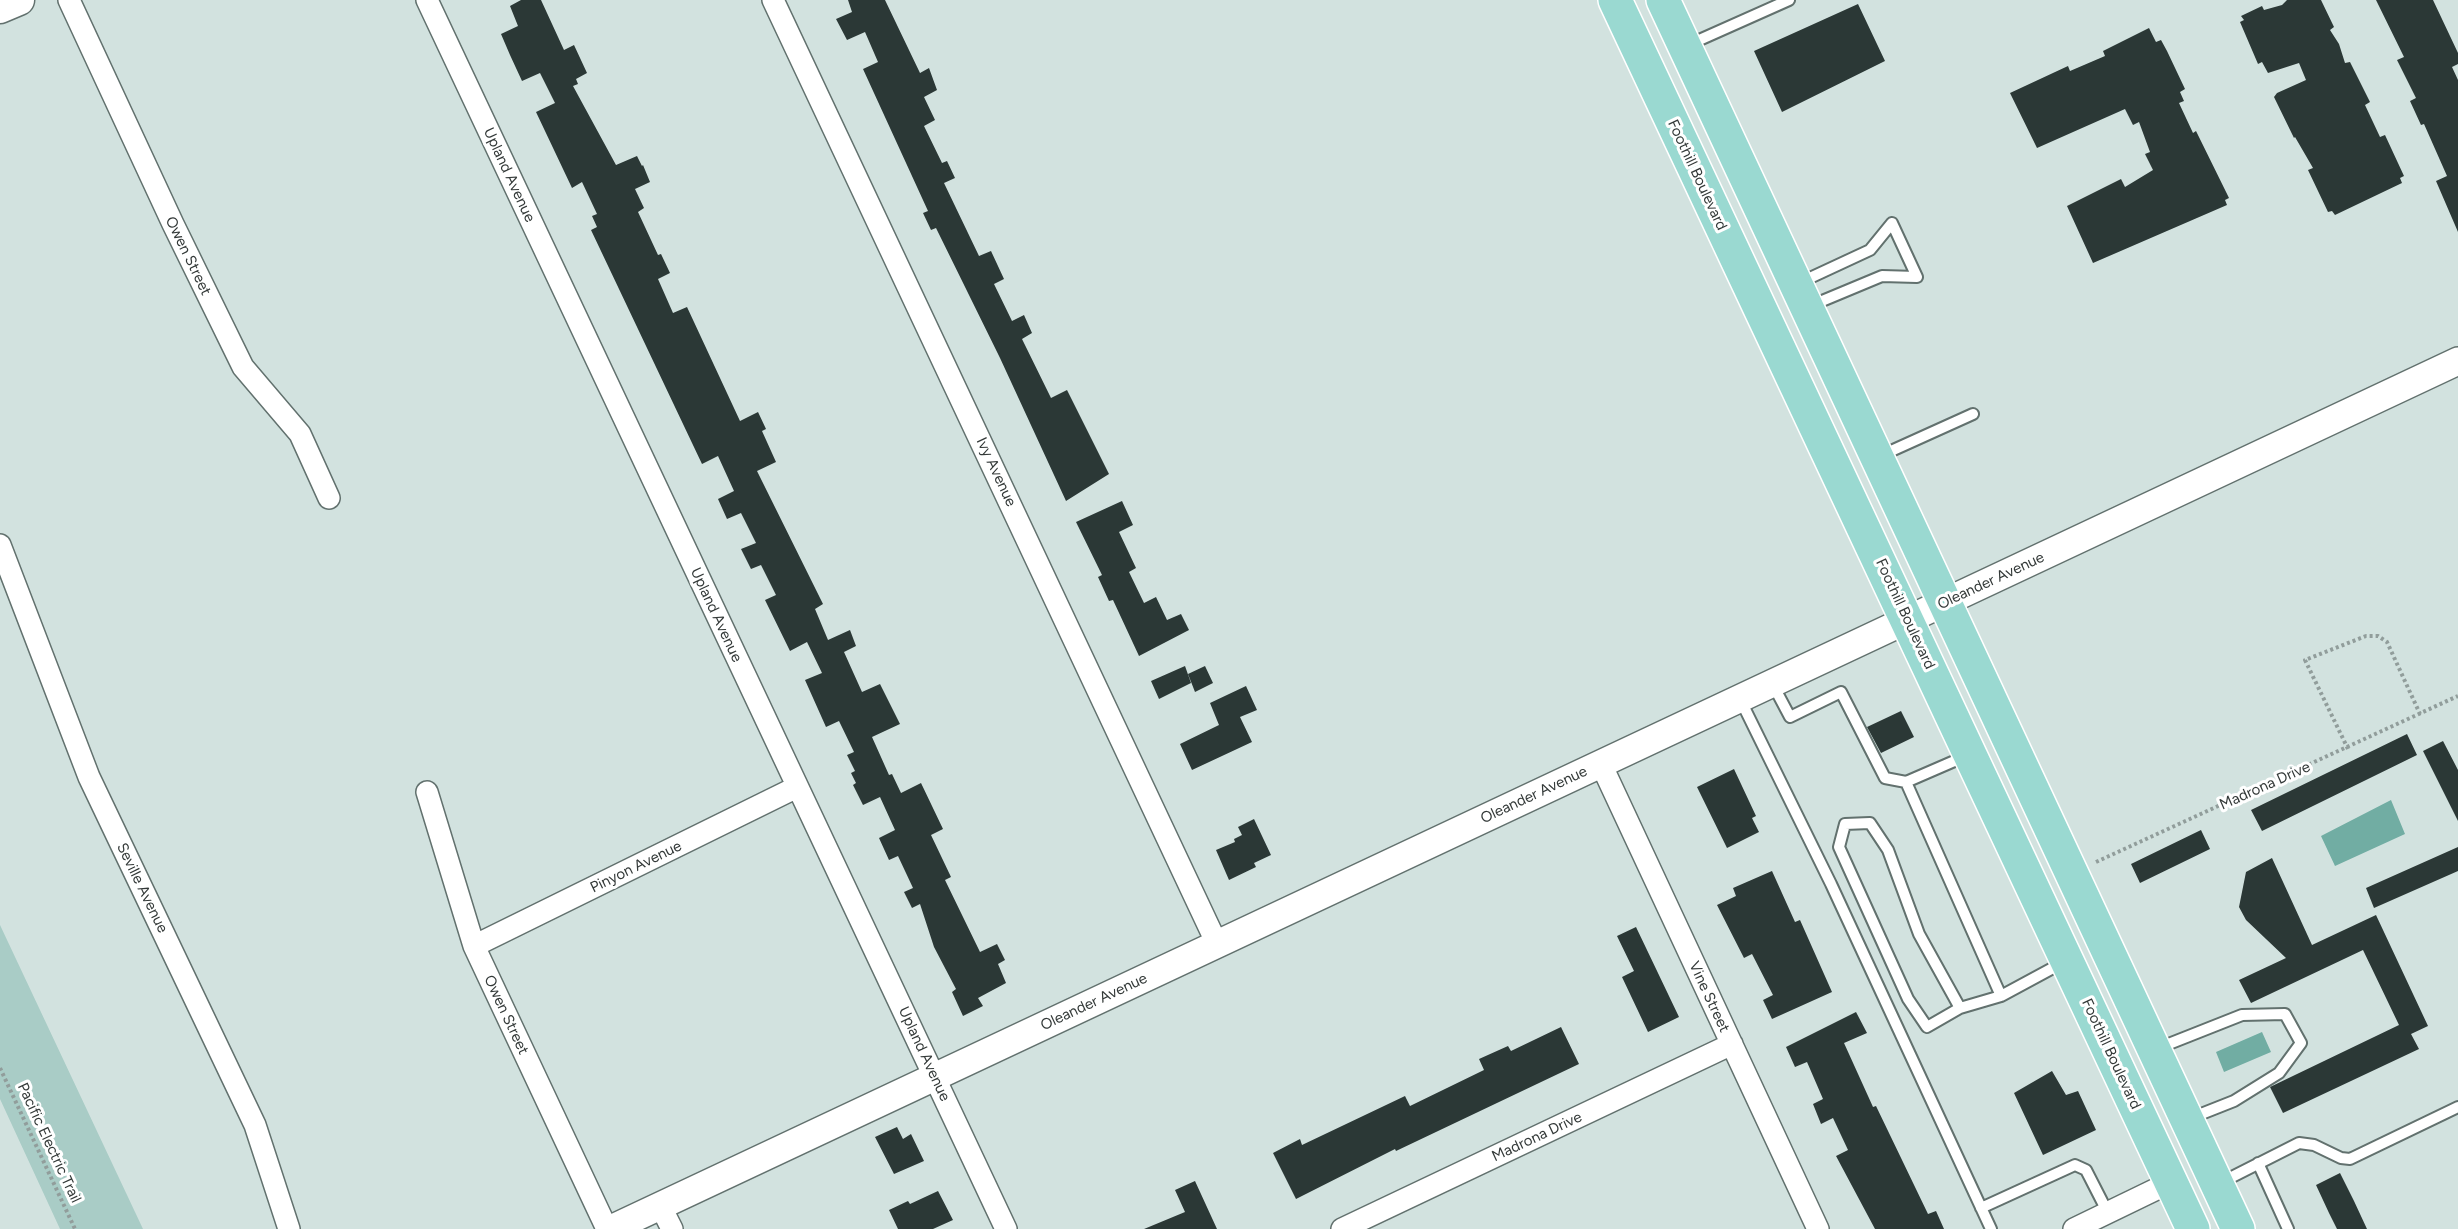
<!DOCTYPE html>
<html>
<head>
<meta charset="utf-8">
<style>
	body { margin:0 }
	canvas { display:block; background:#d2e2df }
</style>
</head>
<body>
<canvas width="2458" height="1229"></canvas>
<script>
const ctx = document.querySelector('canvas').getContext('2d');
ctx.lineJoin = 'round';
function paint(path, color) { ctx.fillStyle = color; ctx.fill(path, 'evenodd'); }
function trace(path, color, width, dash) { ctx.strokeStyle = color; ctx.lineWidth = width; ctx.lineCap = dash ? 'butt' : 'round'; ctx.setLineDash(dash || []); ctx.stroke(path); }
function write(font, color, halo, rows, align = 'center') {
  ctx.font = font + ' Figtree,sans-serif'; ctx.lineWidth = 6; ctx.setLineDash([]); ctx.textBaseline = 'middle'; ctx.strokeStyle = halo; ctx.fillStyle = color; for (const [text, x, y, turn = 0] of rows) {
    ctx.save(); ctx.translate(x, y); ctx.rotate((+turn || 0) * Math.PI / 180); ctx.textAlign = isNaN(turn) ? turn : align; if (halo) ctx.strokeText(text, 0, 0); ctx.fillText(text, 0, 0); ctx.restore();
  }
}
paint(new Path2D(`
	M0,925L143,1229H60L0,1099Z`), '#a9ccc6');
paint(new Path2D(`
	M2391,800L2405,834L2335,866L2321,836Z
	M2262,1032L2271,1052L2224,1072L2216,1052Z`), '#71ada3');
paint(new Path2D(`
	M521,0H541L564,50L574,45L587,73L576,79L578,84L573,86L616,165L637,156L642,166L643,165L650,182L635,189L644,208L638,212L658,255L661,254L670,273L658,279L673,313L687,307L740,421L758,412L766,429L762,431L776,462L757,471L823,604L815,609L828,640L850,630L856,646L844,652L862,692L880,684L900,724L872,737L889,775L892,774L901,793L921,783L943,829L931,835L951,877L945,880L980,952L997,944L1005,960L998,964L1006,983L978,998L983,1006L963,1016L952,992L956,989L934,947L920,904L912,908L904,892L913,888L898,856L889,860L879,838L895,830L880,797L863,805L853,785L856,783L851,773L855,771L847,755L854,752L839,721L826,727L805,680L822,673L807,642L790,651L765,600L776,595L761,565L751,569L741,549L756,543L741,513L727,519L718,499L734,491L718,456L702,464L591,230L597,227L592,216L597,214L582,182L572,188L536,112L555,103L540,73L522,81L510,55L501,34L518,26L510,6Z
	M848,0H885L920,73L929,68L937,90L924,97L935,120L924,126L942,163L947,161L955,178L944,183L979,256L991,251L1004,279L994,284L1012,321L1024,315L1032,333L1022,339L1051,398L1067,390L1109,474L1066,501L1000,358L936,228L931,230L923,213L928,211L863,69L878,62L865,32L847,40L836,19L852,12Z
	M2287,0H2321L2334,27L2330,30L2339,44L2345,63L2350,62L2370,102L2365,105L2380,137L2385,135L2404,176L2400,178L2402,183L2335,215L2332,211L2328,212L2308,170L2313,168L2295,137L2294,138L2274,97L2277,93L2306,80L2299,63L2268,73L2262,62L2258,64L2240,22L2244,20L2241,16L2262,6L2264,10L2282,5Z
	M2376,0H2433L2458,53V64L2452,67L2458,80V232L2436,181L2447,176L2424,124L2421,125L2410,101L2416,98L2397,60L2404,57Z
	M1858,4L1885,61L1782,112L1754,51Z
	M2149,28L2156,42L2161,40L2167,51L2185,89L2180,92L2184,101L2179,103L2193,133L2196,131L2229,198L2225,200L2227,205L2093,263L2067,206L2121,179L2125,187L2153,170L2145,154L2150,152L2139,122L2133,125L2125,109L2037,148L2010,93L2068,66L2070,71L2105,56L2103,51Z
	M1122,501L1133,525L1119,532L1136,568L1129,572L1144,603L1156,597L1167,620L1181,614L1189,630L1139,656L1113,600L1109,601L1098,577L1102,575L1076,522Z
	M1185,666L1191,683L1159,699L1151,681Z
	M1205,666L1213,683L1195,692L1188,674Z
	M1246,686L1257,710L1240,717L1252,742L1192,770L1180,744L1219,725L1210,703Z
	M1901,711L1914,737L1881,753L1867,727Z
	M2407,734L2417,755L2262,831L2251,810Z
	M2443,741L2458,770V821L2423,751Z
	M1734,769L1756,816L1752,818L1759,832L1727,848L1697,787Z
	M1254,819L1271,855L1254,863L1256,867L1229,880L1216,850L1235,842L1234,839L1242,835L1238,827Z
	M2201,830L2210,849L2140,883L2131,864Z
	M2458,847V871L2374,908L2366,888Z
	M2272,858L2312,945L2376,915L2428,1026L2411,1034L2419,1049L2283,1113L2270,1087L2399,1025L2363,950L2251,1003L2239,980L2286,958L2246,920L2239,907L2246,872Z
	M1772,871L1795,922L1800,920L1832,992L1772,1019L1763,1000L1773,995L1752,954L1744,958L1717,905L1736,896L1733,888Z
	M1636,927L1679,1017L1648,1032L1622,977L1634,971L1617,936Z
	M1856,1012L1867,1033L1844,1043L1873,1107L1876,1106L1928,1214L1936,1211L1944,1229H1875L1836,1156L1848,1150L1833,1118L1821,1124L1813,1104L1823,1099L1807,1062L1795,1067L1786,1047Z
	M1561,1027L1579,1064L1396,1151L1395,1149L1296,1199L1273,1153L1300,1139L1302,1145L1405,1096L1410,1106L1484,1070L1479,1059L1508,1046L1511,1051Z
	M2052,1071L2066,1095L2078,1091L2096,1130L2043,1155L2014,1093Z
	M897,1127L903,1139L911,1134L924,1161L894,1174L875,1137Z
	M2340,1173L2354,1201L2367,1229H2337L2329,1213L2316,1185Z
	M1195,1181L1217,1229H1144L1185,1212L1175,1190Z
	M938,1191L953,1220L933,1229H898L889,1210L908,1201L910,1204Z`), '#2b3836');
const service = new Path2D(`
	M1688,45L1789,0
	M1799,283L1870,250L1892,223L1917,277L1882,276L1810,306
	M1880,456L1973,414
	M1772,683L1790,717L1841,692L1885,778L1906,782L1966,756
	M1740,699L1831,884L1991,1229
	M1906,782L2001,996L2064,962
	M1960,1008L1919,934L1888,850L1870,823L1845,824L1839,847L1908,999L1927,1027L1960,1008L2001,996
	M2156,1049L2242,1015L2285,1014L2301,1043L2279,1073L2234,1101L2191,1118
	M2258,1163L2288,1229
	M2220,1183L2299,1143L2314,1145L2341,1158L2350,1159L2458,1107
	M1981,1208L2075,1165L2086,1170L2108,1213`);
const minor = new Path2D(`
	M69,0L173,224L243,367L300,434L329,498
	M427,0L1006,1229
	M773,0L1217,944
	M0,545L89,777L255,1125L289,1229
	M1601,764L1818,1229
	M427,792L474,946L607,1229
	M474,946L797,787
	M660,1205L672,1229
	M1342,1229L1732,1044
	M2074,1229L2171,1182`);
const tertiary = new Path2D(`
	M611,1229L2458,361`);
const secondary = new Path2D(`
	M0,8L19,0`);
const primary = new Path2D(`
	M1615,0L2193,1229
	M1663,0L2238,1229`);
trace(service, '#62716e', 14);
trace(minor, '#62716e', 24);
trace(tertiary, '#62716e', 30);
trace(secondary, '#62716e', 33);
trace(primary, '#fff', 36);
trace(new Path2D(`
	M2348,749L2305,660L2366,636H2378L2387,642L2420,714
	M2096,862L2458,696
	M0,1068L75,1229`), '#919d9b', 4, [3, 3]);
trace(service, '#fff', 10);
trace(minor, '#fff', 21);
trace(tertiary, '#fff', 27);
trace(secondary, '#fff', 30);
trace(primary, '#9ad9d1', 33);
write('15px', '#333938', '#fff', [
	["Upland Avenue",509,175,65],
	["Foothill Boulevard",1697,175,65],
	["Owen Street",188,256,64],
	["Ivy Avenue",996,472,65],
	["Oleander Avenue",1991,581,-25],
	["Foothill Boulevard",1905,614,65],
	["Upland Avenue",716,615,65],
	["Madrona Drive",2265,786,-24],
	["Oleander Avenue",1534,795,-25],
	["Pinyon Avenue",636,867,-26],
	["Seville Avenue",142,888,64],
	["Vine Street",1709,997,65],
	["Oleander Avenue",1094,1002,-25],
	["Owen Street",506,1015,65],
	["Upland Avenue",924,1054,65],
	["Foothill Boulevard",2111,1054,65],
	["Madrona Drive",1537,1137,-25],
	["Pacific Electric Trail",49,1143,65]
]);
</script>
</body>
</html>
